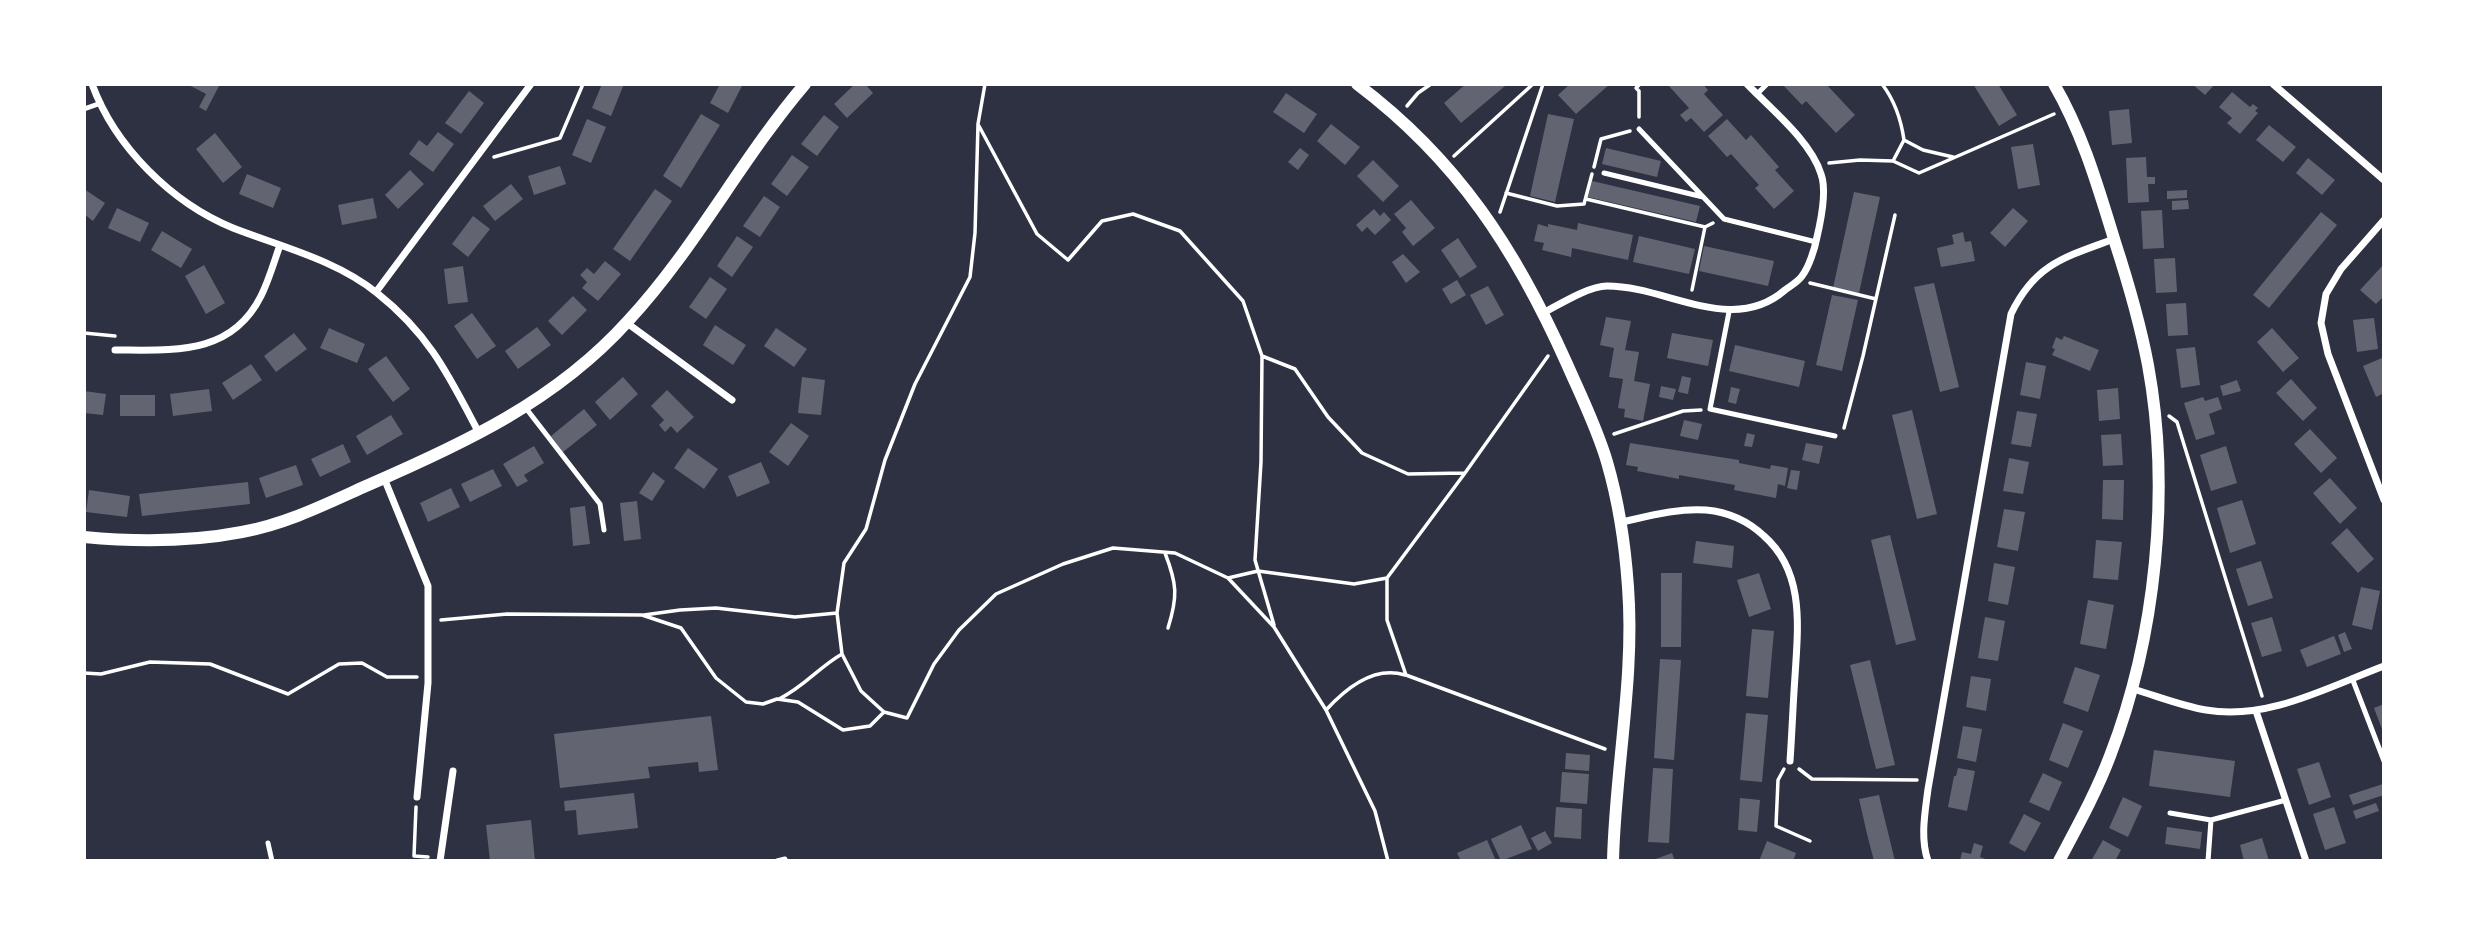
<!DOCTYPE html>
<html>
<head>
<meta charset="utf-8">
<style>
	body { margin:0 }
	#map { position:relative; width:2468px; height:945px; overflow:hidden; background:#2d3142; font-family:Rubik,sans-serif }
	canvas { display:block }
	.frame { position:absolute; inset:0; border:86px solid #fff; pointer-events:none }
</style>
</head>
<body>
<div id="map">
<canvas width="2468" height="945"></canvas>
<div class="frame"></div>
</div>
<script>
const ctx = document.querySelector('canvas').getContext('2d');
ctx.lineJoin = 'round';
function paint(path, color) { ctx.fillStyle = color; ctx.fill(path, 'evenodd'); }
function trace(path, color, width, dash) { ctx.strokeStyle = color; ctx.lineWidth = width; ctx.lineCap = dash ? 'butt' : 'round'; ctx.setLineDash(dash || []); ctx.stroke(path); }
paint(new Path2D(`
	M187,84H215L219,86L206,111L199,107L206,94Z
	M602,84H624L611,116L592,108Z
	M720,84H743L728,113L710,103Z
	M855,84H865L873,93L847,118L834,104Z
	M1466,84L1505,86L1461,123L1444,103Z
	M1570,84H1610L1576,114L1558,95Z
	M1667,84H1703L1708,90L1704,94L1723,115L1704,132L1691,118L1686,122L1680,115L1689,108Z
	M1782,84H1826L1855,115L1836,133L1806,101L1802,105Z
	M1973,84H1998L2017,115L1999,126Z
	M2192,84H2215L2205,95Z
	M469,91L484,103L461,134L445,123Z
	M2232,92L2250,107L2253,104L2258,108L2255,111L2258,113L2240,134L2227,123L2232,118L2219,107Z
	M1286,93L1317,114L1304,133L1273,112Z
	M2129,109L2132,143L2112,145L2109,111Z
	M701,114L720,125L681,188L663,176Z
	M1548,114L1574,119L1555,202L1530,196Z
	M824,115L839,127L817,156L801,144Z
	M587,119L606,127L591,163L572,155Z
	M1727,119L1746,140L1751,135L1779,167L1775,170L1794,191L1774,209L1755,188L1759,185L1731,154L1727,157L1708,136Z
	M1331,124L1360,147L1345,165L1317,141Z
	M2269,125L2296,147L2283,162L2256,140Z
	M438,132L454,144L433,172L409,154L419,140L427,146Z
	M215,133L242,167L223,183L196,149Z
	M2033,144L2040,185L2018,189L2011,147Z
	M1300,148L1309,155L1298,170L1288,162Z
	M1606,148L1661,161L1657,177L1602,164Z
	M792,155L809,167L787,196L771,184Z
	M2146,157L2147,177H2155V184H2148L2149,202L2128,203L2126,158Z
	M2308,158L2335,180L2322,195L2296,173Z
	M1373,160L1399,186L1383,202L1357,176Z
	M560,166L566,184L534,195L528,176Z
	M410,170L424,184L398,209L385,195Z
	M247,174L281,188L273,208L239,194Z
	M1592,181L1700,206L1696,222L1588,197Z
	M511,184L523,199L495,221L483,206Z
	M84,189L105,203L93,221L84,214Z
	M655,189L672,201L630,261L613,249Z
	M2187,190V198L2167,199V191Z
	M1854,192L1880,197L1859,293L1833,288Z
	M764,196L780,207L760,237L743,226Z
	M373,198L377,218L342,225L338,205Z
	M1411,200L1435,228L1413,246L1402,232L1406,228L1394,214Z
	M2188,200L2189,209L2172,210V201Z
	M117,208L149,223L140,242L108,228Z
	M2013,208L2028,221L2005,247L1990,233Z
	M1374,209L1380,216L1384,212L1391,220L1375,235L1367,227L1362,232L1356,225Z
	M2162,210L2164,248L2143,249L2141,211Z
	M2321,212L2337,225L2269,308L2253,295Z
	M473,216L490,229L468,257L452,244Z
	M1578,223L1633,235L1628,260L1572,248L1571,257L1542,250L1544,243L1534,241L1538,224L1548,227V224L1577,230Z
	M162,231L192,249L181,268L151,250Z
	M1963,232L1965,242L1971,241L1975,261L1941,267L1937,248L1954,244L1952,235Z
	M737,236L753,247L732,277L717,266Z
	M1639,236L1695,249L1689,274L1633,262Z
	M1458,238L1477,267L1460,278L1441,250Z
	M1704,246L1774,261L1768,286L1699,271Z
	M1403,254L1420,272L1406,283L1392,262Z
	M2175,258L2177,292L2156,293L2154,259Z
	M605,261L621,274L598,301L582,288L587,282L580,275L587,268L594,274Z
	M2384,264V296L2376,304L2360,290Z
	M204,265L225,303L206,314L185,276Z
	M463,266L468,302L448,304L444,269Z
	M710,277L727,289L706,319L689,307Z
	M1457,280L1466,295L1451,304L1442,289Z
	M1934,283L1959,387L1940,392L1914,287Z
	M1488,286L1504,315L1486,325L1470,295Z
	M1832,295L1858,300L1842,371L1816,365Z
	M573,296L587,310L562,335L548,321Z
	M2186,303L2188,335L2168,336L2166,304Z
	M472,313L496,346L477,359L454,326Z
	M1606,317L1631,321L1625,350L1639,352L1634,381L1650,384L1643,421L1624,417L1625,409L1618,408L1623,379L1609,377L1614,348L1600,345Z
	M2374,318L2378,349L2357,352L2353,320Z
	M715,325L746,345L733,365L703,345Z
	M537,327L551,345L518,369L505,351Z
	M329,328L365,344L357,363L320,348Z
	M776,328L807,349L794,367L764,346Z
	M2272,328L2299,358L2283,372L2257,342Z
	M294,333L307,349L276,372L264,356Z
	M1672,333L1713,340L1708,366L1667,358Z
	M2064,336L2099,350L2090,371L2052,355L2055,349L2052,348L2056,337L2062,340Z
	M1735,345L1805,361L1799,387L1729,371Z
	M2195,347L2200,385L2181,388L2176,349Z
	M386,356L410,389L393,402L368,369Z
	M2382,358L2384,393L2376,397L2363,366Z
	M2026,362L2046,366L2040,399L2020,395Z
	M251,364L262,380L233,400L222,383Z
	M1682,376L1691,378L1688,394L1678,392Z
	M623,377L638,394L610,420L595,402Z
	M802,377L825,380L821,415L798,413Z
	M2291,379L2317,408L2303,421L2276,393Z
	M2237,380L2241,391L2223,396L2220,386Z
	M1661,386L1676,389L1673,400L1659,397Z
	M1731,387L1740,389L1736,404L1728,402Z
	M2118,388L2120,419L2099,421L2097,390Z
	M209,389L212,411L173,416L170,394Z
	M667,390L694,417L677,433L671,426L665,432L659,425L664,420L651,406Z
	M84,391L106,394L103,415L84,413Z
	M120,395H155V416H120Z
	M2203,397L2205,401L2218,397L2222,409L2209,414L2215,434L2196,440L2184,403Z
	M584,409L597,425L563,452L551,436Z
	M1912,410L1937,514L1917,519L1892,415Z
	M2017,411L2037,414L2031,447L2011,444Z
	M391,415L403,434L367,455L356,436Z
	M1684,420L1702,424L1698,440L1680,436Z
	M791,423L809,436L788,466L769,452Z
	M2310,429L2337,458L2321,473L2294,444Z
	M1747,433L1755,435L1752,447L1744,446Z
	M2121,434L2123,465L2103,466L2101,435Z
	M1630,443L1739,460V463L1770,469L1771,465L1788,468L1785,486L1778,484L1776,498L1734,490L1735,485L1679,475V479L1637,471L1638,467L1626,465Z
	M1806,443L1823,446L1819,464L1802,460Z
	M343,444L351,462L320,477L311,459Z
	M534,446L544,463L524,475L528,481L517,487L503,464Z
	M2226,446L2237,483L2211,491L2200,455Z
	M688,448L718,469L704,489L674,468Z
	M2009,458L2029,462L2023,494L2003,491Z
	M761,462L770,483L737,497L728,476Z
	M296,465L303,485L266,498L259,478Z
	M493,469L502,486L470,502L461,484Z
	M1791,470L1800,471L1797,490L1787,488Z
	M653,472L665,481L652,501L639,493Z
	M2330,478L2357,508L2340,524L2313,493Z
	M2103,480H2124L2123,520L2102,519Z
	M248,482L250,504L142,516L139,494Z
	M451,488L460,507L428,522L420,503Z
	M89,490L130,496L127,517L86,512Z
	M2242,500L2256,544L2230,553L2217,508Z
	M637,501L641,539L624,541L620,503Z
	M585,506L590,544L573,546L570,508Z
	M2004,509L2025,512L2018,551L1997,547Z
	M2347,528L2374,559L2358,573L2331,543Z
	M1890,535L1916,640L1896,645L1871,540Z
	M2096,540L2122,542L2118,580L2093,578Z
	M1696,541L1734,546L1732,568L1693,563Z
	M2261,561L2273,598L2248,606L2236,569Z
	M1994,563L2015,567L2008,605L1988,601Z
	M1661,573H1682L1681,647H1661Z
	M1759,573L1771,609L1749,617L1737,580Z
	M2361,587L2380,591L2372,630L2352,625Z
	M2088,600L2114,605L2106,649L2080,644Z
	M1985,617L2005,621L1998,661L1978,658Z
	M2272,617L2282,651L2262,657L2251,623Z
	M1752,629L1774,631L1768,698L1746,696Z
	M2345,632L2352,649L2344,652L2338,635Z
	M2334,636L2341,654L2307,667L2300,650Z
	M1660,659L1681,660L1674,760L1654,758Z
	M1870,660L1895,765L1876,769L1850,665Z
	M2075,667L2100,675L2088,712L2063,703Z
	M1971,676L1991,679L1986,711L1966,707Z
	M2384,704V728L2382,729L2374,708Z
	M1746,713L1768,715L1762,782L1740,780Z
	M711,716L718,770L699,772L698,762L648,767L650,778L560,788L554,734Z
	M2063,723L2083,731L2068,768L2049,760Z
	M1963,726L1982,729L1976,762L1957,758Z
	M2154,750L2235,761L2230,797L2149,786Z
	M1566,753L1590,755L1589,771L1565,769Z
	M2319,762L2331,797L2309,805L2297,769Z
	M1653,768L1673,769L1669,843L1648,842Z
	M1958,768L1975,771L1967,811L1948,807L1954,776H1956Z
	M1562,772L1589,774L1587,804L1560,802Z
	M2043,773L2062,782L2049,811L2029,802Z
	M2383,784L2384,795L2353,805L2349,795Z
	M634,793L638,828L578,835L576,810L565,811L564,801Z
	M1879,795L1883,812L1895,861H1874L1867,834L1859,799Z
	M2123,797L2142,806L2128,837L2109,828Z
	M1740,798L1760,800L1757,832L1738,830Z
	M2376,803L2379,811L2356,819L2353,811Z
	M1556,807L1582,809L1581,839L1554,837Z
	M2334,807L2346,843L2325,850L2313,814Z
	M2024,814L2041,823L2025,852L2009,843Z
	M531,820L535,861H490L486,825Z
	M1521,825L1532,849L1501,861L1491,839Z
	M2167,827L2202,832L2200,849L2165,844Z
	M1545,831L1552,843L1538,851L1531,838Z
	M2262,838L2269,861H2244L2240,845Z
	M1487,840L1496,861H1461L1457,853Z
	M2103,840L2121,850L2115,861H2091Z
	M1767,841L1796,853L1793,861H1759Z
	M1974,843L1983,846L1980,857L1991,861H1960L1962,852L1971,854Z
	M1672,853L1675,861H1650Z`), '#626471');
trace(new Path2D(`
	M985,84L978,124L975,233L970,277L915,384L885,460L866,529L844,563L837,613L842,654L861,691L884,712L907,718L934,664L959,630L996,594L1063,564L1113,548L1175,553L1228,578L1274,627L1326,710L1375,811L1388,861
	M1882,84C1895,101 1901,119 1904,140L1923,150L1953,157
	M1407,106L1418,93L1431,84
	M1639,117V91L1636,88L1640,84
	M979,126L1037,234L1068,260L1102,221L1133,214L1180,231L1243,301L1262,356L1261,462L1255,560L1274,625
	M1454,156L1533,84
	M494,157L560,138L583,84
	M1893,161L1904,140
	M1829,163L1860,160L1893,161L1919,173L2054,114
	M1594,167L1601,139L1630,131
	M1506,193L1557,206L1584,204L1592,174
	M1586,199L1705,227L1713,223
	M1500,212L1543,84
	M1810,283L1876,299
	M1692,290L1705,227
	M84,333L115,336
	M1262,356L1295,369L1328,417L1362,453L1408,474L1465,473
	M2169,416L2177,422L2262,696
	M1844,428L1863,356L1895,215
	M1614,434L1683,411L1701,410
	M1165,553C1177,584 1178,596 1168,628
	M1228,578L1258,571L1354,584L1387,578L1465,473L1548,356
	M1387,578V620L1406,675L1605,749
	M644,615L680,610L716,608L795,617L837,613
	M441,620L507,614L642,615L681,628L716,678L746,702L763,704L777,699L798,702L843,730L870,726L884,712
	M84,673L101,674L150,662L210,664L288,694L339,664L362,663L387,677H417
	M779,699C804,687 819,667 842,654
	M1326,710C1346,688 1374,665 1405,675
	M1784,769L1778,780L1776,826L1810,841
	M1799,769L1812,779L1917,780
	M416,807L414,856L428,857`), '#fff', 3.5);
trace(new Path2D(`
	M1757,94L1767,84
	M84,109L101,103
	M1639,129L1724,219L1816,242
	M1604,173L1703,197
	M1729,312L1710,409L1835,436
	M525,407L600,504L604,530
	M2352,678L2384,761
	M2170,813L2211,820L2286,800
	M268,843L272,861
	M777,861L785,859
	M2208,861L2211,820`), '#fff', 5);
trace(new Path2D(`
	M92,84C115,147 172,203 233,228C282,247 336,260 377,293C430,335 449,376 479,433
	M2273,84L2384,180
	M2384,220L2341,269L2326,294L2321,323L2328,354L2384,500
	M376,292L531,84
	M1543,313C1560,304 1589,286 1607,286C1667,286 1732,336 1785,290C1790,286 1798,282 1802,276C1809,267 1815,248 1817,237C1821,220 1827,190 1821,174C1811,141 1771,109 1747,84
	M627,323L732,400
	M115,350C173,350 231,356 261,296C269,280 274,262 280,245
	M384,478L428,586V683L417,797
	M1622,522C1649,516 1678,508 1706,510C1728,512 1748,521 1764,536C1805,572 1798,627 1795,676C1793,704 1792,733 1790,761
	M2133,689C2157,696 2182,706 2206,710C2267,721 2328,687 2384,666
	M2256,711L2306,861
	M440,861L453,771
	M1928,861C1920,838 1925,813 1928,789L2011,314C2035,264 2065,257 2114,239`), '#fff', 7);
trace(new Path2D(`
	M1357,84C1458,160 1516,250 1567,364C1581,396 1597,428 1607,462C1619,503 1625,544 1628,587C1635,678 1615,770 1613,861
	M2054,84C2083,134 2098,187 2115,242C2128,282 2140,323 2148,365C2171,490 2156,637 2110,756C2096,793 2077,827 2059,861
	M84,537C137,542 190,542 242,532C286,524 326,504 366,486C463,444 556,401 628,321C695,249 741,159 805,84`), '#fff', 12);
</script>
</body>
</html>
